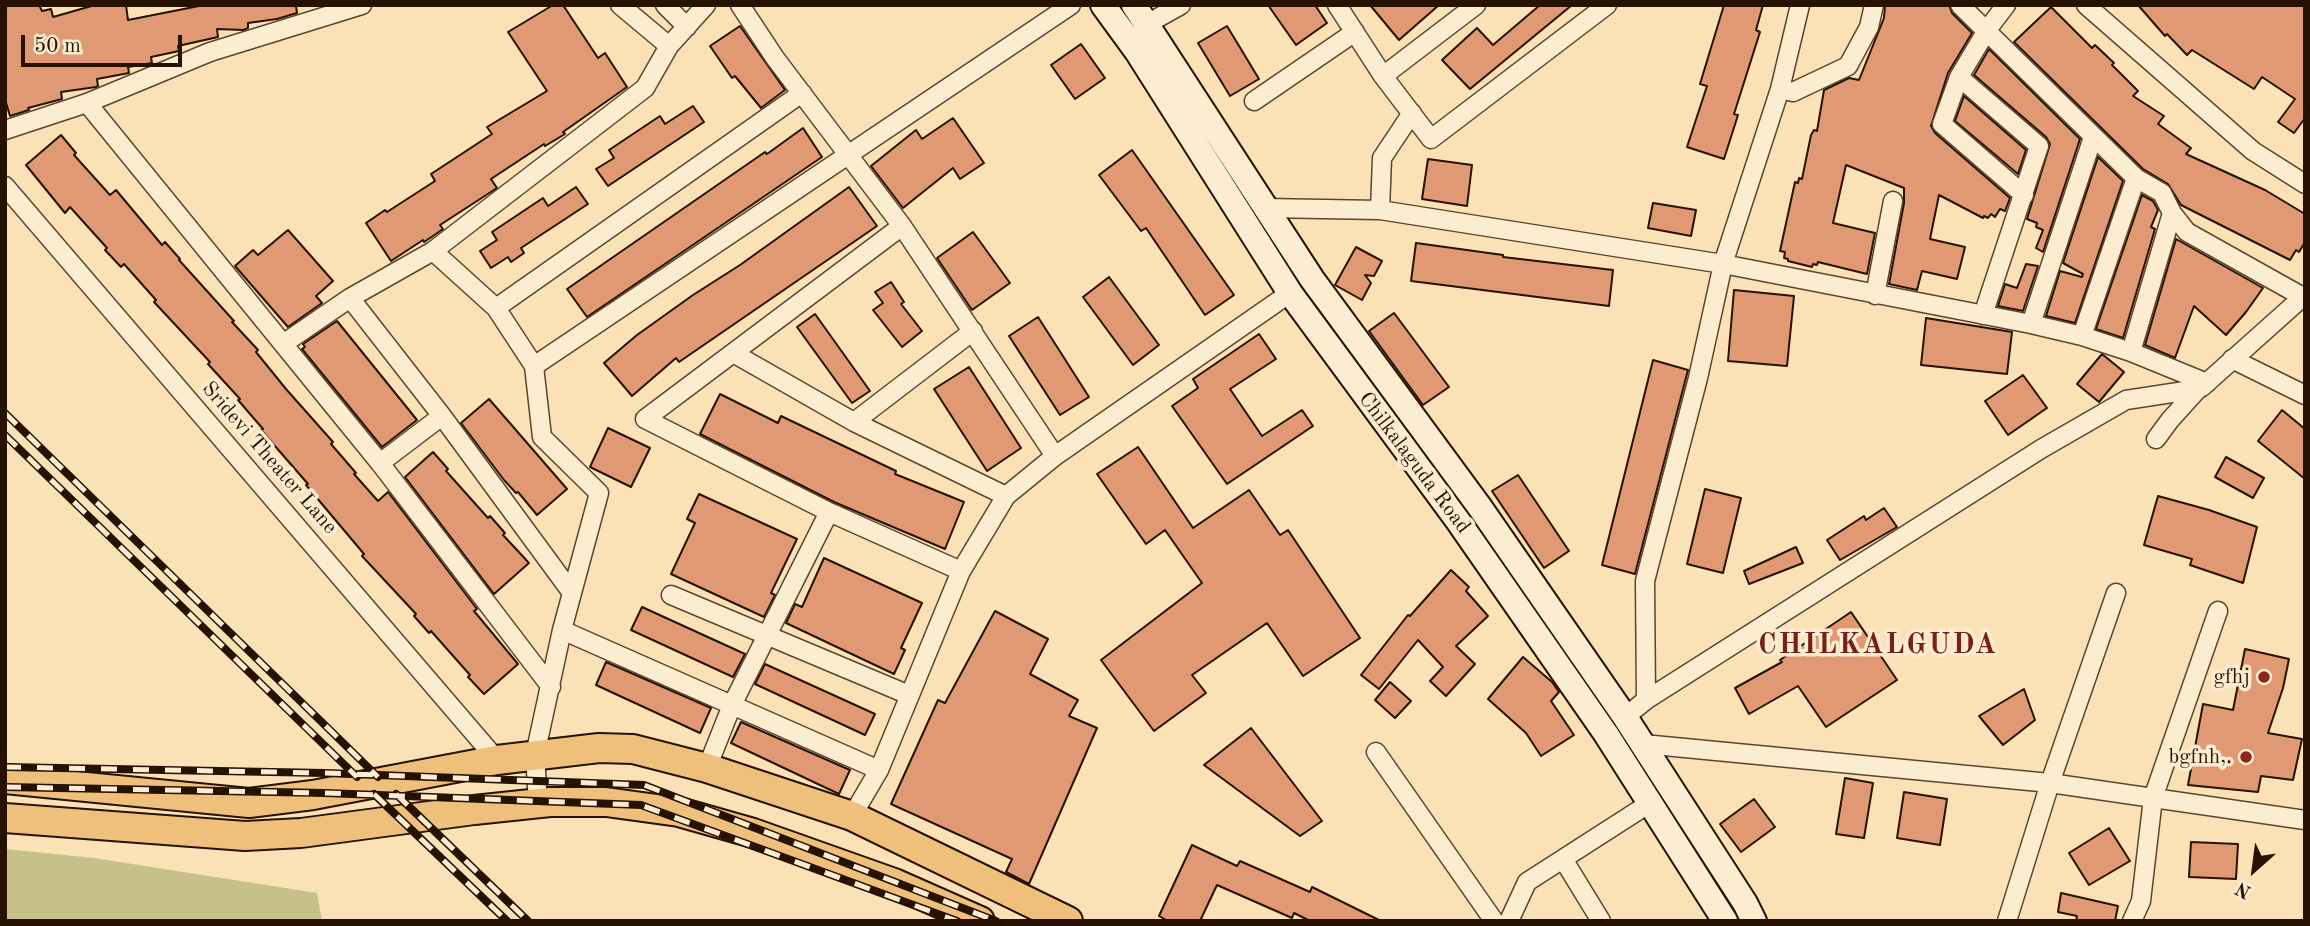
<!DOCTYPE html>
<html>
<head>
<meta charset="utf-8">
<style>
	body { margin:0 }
	#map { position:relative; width:2310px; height:926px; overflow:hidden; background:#fbe1b6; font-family:"Old Standard TT",serif }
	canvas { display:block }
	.frame { position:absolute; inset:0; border:7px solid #271101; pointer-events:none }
	.north { position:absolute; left:2219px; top:835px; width:70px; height:70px; -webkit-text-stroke:5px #fcecd0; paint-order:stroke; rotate:208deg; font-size:19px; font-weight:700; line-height:28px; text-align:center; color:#271101 }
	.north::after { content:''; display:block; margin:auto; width:24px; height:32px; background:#271101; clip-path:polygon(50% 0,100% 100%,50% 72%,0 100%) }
	.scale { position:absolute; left:21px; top:35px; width:161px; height:32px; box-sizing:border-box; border:4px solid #271101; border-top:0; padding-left:9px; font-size:21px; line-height:24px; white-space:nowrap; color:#271101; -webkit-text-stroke:5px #fcecd0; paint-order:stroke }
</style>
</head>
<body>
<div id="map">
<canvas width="2310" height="926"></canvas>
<div class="frame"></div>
<div class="north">N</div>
<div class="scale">50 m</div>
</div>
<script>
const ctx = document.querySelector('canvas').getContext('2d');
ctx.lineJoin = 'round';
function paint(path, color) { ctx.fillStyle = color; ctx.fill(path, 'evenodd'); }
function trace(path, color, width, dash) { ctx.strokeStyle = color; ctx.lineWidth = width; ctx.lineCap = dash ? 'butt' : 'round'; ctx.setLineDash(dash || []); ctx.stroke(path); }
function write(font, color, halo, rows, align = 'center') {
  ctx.font = font + ' "Old Standard TT",serif'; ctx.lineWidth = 7; ctx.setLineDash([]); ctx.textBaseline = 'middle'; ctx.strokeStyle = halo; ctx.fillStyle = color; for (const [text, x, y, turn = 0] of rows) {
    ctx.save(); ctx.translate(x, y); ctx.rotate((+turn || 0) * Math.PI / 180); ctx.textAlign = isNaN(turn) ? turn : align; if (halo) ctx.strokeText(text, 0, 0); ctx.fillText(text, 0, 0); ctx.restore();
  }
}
paint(new Path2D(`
	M5,849L94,858L317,893L322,921H5Z`), '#c5c189');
const building = new Path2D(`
	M5,5H39L42,11L51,9L53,17L95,5H126L128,20L204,5L296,6L297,13L277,19L248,23V28L244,30L217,29L218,37L178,46L179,51L151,57L152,63L128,67L129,73L97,79L98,86L96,87L61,92L62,99L28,108L29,110L10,116L5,99Z
	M553,5H563L598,58L605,53L627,87L563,132L565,134L545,146L544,144L491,179L497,188L440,225L443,229L433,236L424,242L423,240L391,261L366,223L385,210L387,212L435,181L431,174L492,134L487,127L547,91L508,32Z
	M1268,5H1315L1327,23L1296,45Z
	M1370,5H1439L1399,40Z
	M1540,5H1572L1470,89L1442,60L1477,28L1493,45Z
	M1724,5H1763L1756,30L1760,32L1734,114L1738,115L1724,159L1687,147L1707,86L1700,84Z
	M1885,5H1949L1952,13L1972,33L1948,73L1931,126L1935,133L2010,198L2005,211L2000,209L1995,217L1991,214L1988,218L1984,216L1983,218L1939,195L1930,239L1965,247L1957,279L1922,271L1917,290L1889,284L1904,203V188L1846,165L1833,223L1875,233L1867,274L1818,262L1817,265L1813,264L1812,267L1788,261V259L1784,258L1785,252L1780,251L1795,182L1798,183L1799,178L1802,179L1811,135L1814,130L1817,131L1824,90L1849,78L1859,80L1884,18Z
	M2138,5H2305V118L2294,133L2278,122L2295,99L2262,77L2254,89L2192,50L2187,55L2167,34L2165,36Z
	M2051,7L2092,48L2095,45L2114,63L2112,65L2138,91L2133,96L2164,116L2158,124L2191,148L2186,154L2265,190L2305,214V242L2299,252L2296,250L2290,260L2181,205L2168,184L2143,169L2014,42Z
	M740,26L785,90L761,108L735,76L732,78L710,46Z
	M1227,26L1259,79L1230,96L1198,43Z
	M1081,44L1105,78L1075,99L1051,65Z
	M1989,49L2080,139L2043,252L2036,248L2043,230L2036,227L2037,223L2027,219L2050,144L2046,137L1974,75Z
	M1964,96L2026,150L2018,174L1955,121Z
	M693,106L704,122L608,186L596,169L614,158L609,150L660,116L665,124Z
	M953,118L984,163L960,179L953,168L903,208L871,166L916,130L922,139Z
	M803,128L822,157L587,317L567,289L765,152L767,154Z
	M61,135L76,153L74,155L110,195L116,190L162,245L165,242L180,259L179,260L234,321L232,322L258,350L256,352L286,389L333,442L331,444L356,473L354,474L378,501L388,492L477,609L474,611L518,664L484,694L468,677L470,675L431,631L429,633L414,616L416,614L362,556L364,554L306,485L308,484L261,430L263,429L238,400L240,399L208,364L210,362L154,302L156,300L124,264L121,267L105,250L107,248L70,207L65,213L26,165Z
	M1132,150L1234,295L1205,315L1146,228L1141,231L1099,175Z
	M2098,157L2123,181L2075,323L2046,316L2060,271L2082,277L2083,274L2063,263Z
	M1428,159L1472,165L1467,206L1422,199Z
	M576,187L588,204L521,248L524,253L511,262L508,257L491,268L480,251L497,240L492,232L543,198L548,206Z
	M849,187L877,226L679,362L676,358L632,396L604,363L637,335L693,295L740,265Z
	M2142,195L2153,201L2158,210L2151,227L2155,229L2123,338L2096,329Z
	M1653,203L1696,210L1691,236L1648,228Z
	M288,230L333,281L316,296L322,303L288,327L235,266L253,250L258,255Z
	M973,232L1010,283L972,310L937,258Z
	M2176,239L2263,288L2246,312L2226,335L2194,306L2175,358L2145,345Z
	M1416,243L1503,255V257L1613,270L1609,306L1411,281Z
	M1356,247L1382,261L1374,276L1365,275L1371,283L1362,300L1335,285Z
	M2026,264L2038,266L2023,311L1998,306L2005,284L2017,288Z
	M1109,277L1159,345L1133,365L1083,297Z
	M891,282L904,302L901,304L922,331L902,347L873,310L883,303L875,292Z
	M1734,290L1794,296L1787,366L1728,361Z
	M1394,313L1449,387L1423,405L1369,331Z
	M815,314L870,391L852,403L797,327Z
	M1038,317L1089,397L1060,415L1009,336Z
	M1926,318L2012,332L2007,374L1921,365Z
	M337,321L417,420L382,447L302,349L305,347L303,344Z
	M1259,334L1276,359L1230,389L1262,436L1302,410L1313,426L1227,484L1172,406L1198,388L1193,379Z
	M2102,354L2124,372L2099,402L2077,384Z
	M1653,360L1688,370L1635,574L1602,565Z
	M969,367L1021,448L987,471L934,389Z
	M2023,375L2047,408L2008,435L1985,401Z
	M720,394L778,423L781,416L896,471L895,474L964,502L945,549L834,502L700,434Z
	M489,399L567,489L537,515L518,492L516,493L504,480L461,423Z
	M2282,410L2305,429V479L2258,441Z
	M608,428L650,448L631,487L590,467Z
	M1138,447L1193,528L1249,490L1280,535L1288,530L1360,638L1303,676L1267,623L1192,675L1206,693L1154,731L1101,660L1202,583L1165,530L1146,544L1097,474Z
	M433,452L448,469L446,471L488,518L490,516L505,533L503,535L529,563L494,594L405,477Z
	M2226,457L2264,478L2253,498L2215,477Z
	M1518,475L1569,551L1544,568L1492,491Z
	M1705,489L1741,498L1723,573L1687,564Z
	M699,494L797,539L771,593L775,595L764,617L671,574L695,523L687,519Z
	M2158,496L2209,510L2257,527L2243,583L2190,565L2192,559L2144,545Z
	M1884,508L1897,527L1840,560L1827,540L1864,516L1866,520Z
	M1796,547L1803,563L1749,584L1744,571Z
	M824,558L922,603L901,648L905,650L894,674L786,623L795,604L802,607Z
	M1451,570L1469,587L1466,591L1488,616L1456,646L1475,664L1446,696L1430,681L1443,667L1418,640L1379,689L1361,675L1408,615L1410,616Z
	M642,607L745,654L733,677L631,630Z
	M995,611L1048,639L1030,674L1078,700L1069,716L1097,728L1029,884L1006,872L1012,859L891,804L938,700L945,703Z
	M1851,612L1897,680L1826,727L1798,686L1749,714L1735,688L1782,662L1780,660Z
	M2245,649L2289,659L2283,688L2268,733L2302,739L2293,780L2261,776L2258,792L2188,785L2203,704L2233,710Z
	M1523,657L1552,682L1559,692L1551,701L1574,735L1541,756L1526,733L1488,699Z
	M606,662L711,708L700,733L596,685Z
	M765,664L875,714L865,735L755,684Z
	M1390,682L1411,701L1395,718L1375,700Z
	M2024,689L2035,720L2003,745L1979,716Z
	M741,722L850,770L839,794L731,743Z
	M1251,728L1322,821L1300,836L1204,765Z
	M1845,778L1873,783L1864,838L1836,834Z
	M1904,792L1947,799L1940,845L1897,838Z
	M1754,799L1775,827L1741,852L1720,824Z
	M2109,828L2130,861L2089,885L2069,853Z
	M2191,842L2238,844L2236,879L2189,877Z
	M1192,845L1237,866L1240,861L1310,892L1312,887L1381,921H1310L1294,913L1292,918L1217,885L1200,921H1168L1159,916Z
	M2061,893L2118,906L2115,921H2076L2077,916L2058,912Z`);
paint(building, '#e09973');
trace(building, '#271101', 2);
const minor = new Path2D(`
	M620,5L669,46
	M665,5L687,27
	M740,5L775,58L902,226L1055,456
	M1337,5L1383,76L1431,139L1607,5
	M1960,5L2136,178L2162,193L2172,213L2187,232L2303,297
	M2086,5L2253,151L2305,184
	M1147,24L1181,5
	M1383,76L1476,5
	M1959,77L1942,124L2024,195
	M1780,89L1793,92L1848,66L1869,27L1874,5
	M1254,101L1355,32
	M87,103L380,463L551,687
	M5,130L87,103L210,52L362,5
	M5,186L497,760
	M1265,208L1380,210L1723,264L2031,324L2082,336L2131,352L2207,383
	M1380,210L1382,158L1412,113
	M902,226L645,419L829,512L961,571
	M433,251L496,308L534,366L542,437L599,493L562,630L535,755L538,803
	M1875,295L1893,201
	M350,298L442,416L572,593
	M496,308L802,93
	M1983,315L2039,146L1959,77L1987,30L2006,5
	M2031,324L2093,137
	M2082,336L2136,178
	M283,344L350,298L433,251L645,88L669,46L706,5
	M2131,352L2172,213
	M733,353L854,422L1006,496
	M2232,359L2305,395
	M534,366L1071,5
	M854,422L973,331
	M2156,439L2170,420L2198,389L2202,387L2305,295
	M380,463L442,416
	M671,595L909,695
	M562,630L879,770
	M1646,700L1645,581L1698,378L1723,264L1780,89L1800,5
	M1625,717L1646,700L2041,449L2126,400L2198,389
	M1643,744L2050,783L2305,820
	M1376,752L1494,921
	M707,768L732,705L829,512
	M852,816L879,770L961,571L1006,496L1055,456L1290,293
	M1563,859L1601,921
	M1509,921L1527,882L1650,803
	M2007,921L2050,783L2116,593
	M2132,921L2141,901L2153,798L2218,611`);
const secondary = new Path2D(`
	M1103,5L1138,53L1290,293L1458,521L1606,734L1725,921
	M1134,5L1312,279L1479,506L1625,717L1745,903L1754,921`);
const primary = new Path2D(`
	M5,779L249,803L313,795L497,760L599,748L633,749L707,768L852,816L1068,921
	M5,818L245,836L301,833L474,810L550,802H606L679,812L753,833L894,883L980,921`);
trace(minor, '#5c452e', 21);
trace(secondary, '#271101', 28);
trace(primary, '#271101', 32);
trace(minor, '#fcecd0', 18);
trace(secondary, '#fcecd0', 24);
trace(primary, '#eec07b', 28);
const rail = new Path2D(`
	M5,413L378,777
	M5,435L357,777
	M5,767L325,773L644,785L996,921
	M5,787L325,793L641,805L957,921
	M374,794L507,921
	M396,794L528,921`);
trace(rail, '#271101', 8);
trace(rail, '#fcecd0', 5, [16]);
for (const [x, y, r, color] of [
	[2264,677,7,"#8f2418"],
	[2246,757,7,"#8f2418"]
]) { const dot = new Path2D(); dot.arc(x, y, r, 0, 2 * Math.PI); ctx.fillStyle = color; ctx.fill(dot); trace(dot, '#fcecd0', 2.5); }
write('21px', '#271101', '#fcecd0', [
	["Sridevi Theater Lane",269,458,49],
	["Chilkalaguda Road",1414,463,53]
]);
write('21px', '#271101', '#fcecd0', [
	["gfhj",2250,677],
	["bgfnh,.",2232,757]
], 'right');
ctx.letterSpacing = '2px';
write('bold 28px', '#7a1f14', '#fcecd0', [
	["CHILKALGUDA",1878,646]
]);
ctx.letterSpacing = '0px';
</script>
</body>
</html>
